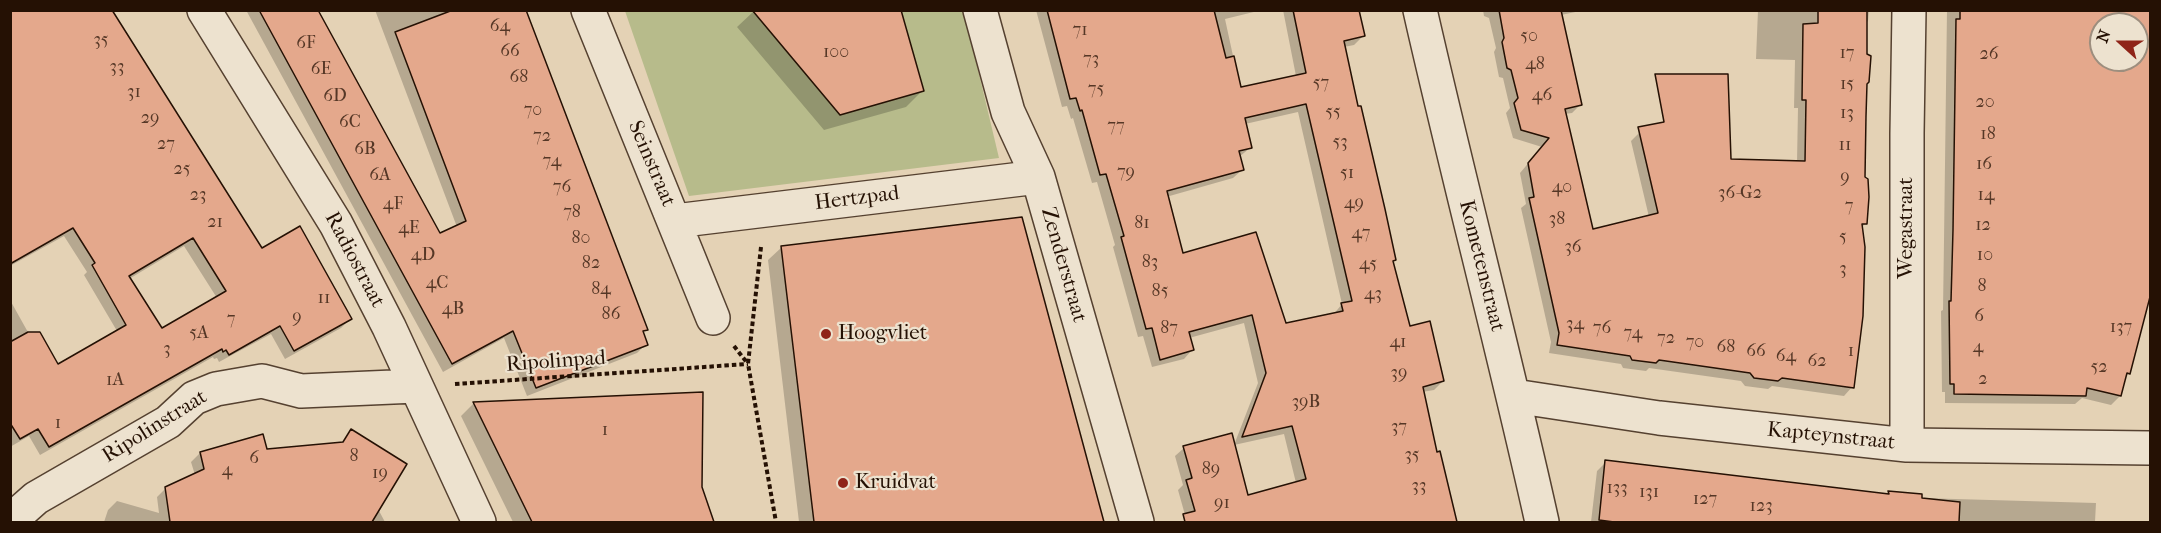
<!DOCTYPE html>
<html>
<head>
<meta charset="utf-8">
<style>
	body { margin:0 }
	#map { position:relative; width:2161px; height:533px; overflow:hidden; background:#e4d2b5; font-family:"IM FELL French Canon",serif }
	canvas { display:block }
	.frame { position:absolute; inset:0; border:12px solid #251104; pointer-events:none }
	.north { position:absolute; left:2089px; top:12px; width:60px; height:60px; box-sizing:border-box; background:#ede2cf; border:2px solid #9d8e7e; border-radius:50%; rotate:291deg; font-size:16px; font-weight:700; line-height:24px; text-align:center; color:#251104 }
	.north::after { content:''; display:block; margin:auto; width:21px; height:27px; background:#8f2418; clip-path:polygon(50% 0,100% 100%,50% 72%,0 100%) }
</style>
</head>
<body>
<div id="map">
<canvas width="2161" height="533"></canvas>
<div class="frame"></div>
<div class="north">N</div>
</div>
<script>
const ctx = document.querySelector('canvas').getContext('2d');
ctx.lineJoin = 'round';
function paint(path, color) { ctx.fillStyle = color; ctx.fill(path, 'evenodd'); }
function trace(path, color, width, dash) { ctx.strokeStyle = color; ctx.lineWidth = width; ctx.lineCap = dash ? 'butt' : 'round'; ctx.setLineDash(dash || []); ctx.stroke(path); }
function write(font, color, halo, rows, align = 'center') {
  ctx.font = font + ' "IM FELL French Canon",serif'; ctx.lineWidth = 4.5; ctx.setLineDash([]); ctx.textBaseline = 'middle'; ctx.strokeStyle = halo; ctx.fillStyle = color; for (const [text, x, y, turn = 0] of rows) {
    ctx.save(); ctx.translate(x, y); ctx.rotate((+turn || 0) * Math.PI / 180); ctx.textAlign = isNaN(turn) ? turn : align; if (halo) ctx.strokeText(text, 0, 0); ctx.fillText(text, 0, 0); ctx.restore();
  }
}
paint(new Path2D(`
	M625,11H964L999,158L689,196Z`), '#b7bb8b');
paint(new Path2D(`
	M10,10L261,250L350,319L341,328L285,359L271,334L219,362L217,358L214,359L213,357L40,455L29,436L10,447V300L29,334L57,366L117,331L84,275L87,272L64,236L10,266ZM184,246L217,298L161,330L129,279Z
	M246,10H317L439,235L457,227L375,10H524L646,329L642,334L646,344L637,353L527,396L504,338L443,372Z
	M757,10L922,91L906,107L824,130L737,27L753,12Z
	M1036,10H1262L1225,19L1240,88L1296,76L1283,10H1357L1363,36L1354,45L1344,47L1408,327L1443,381L1434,390L1422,392L1436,453H1439L1456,522H1187L1178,490L1183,485L1175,456L1184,448L1247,497L1296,483L1284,434L1234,445L1258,383L1244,323L1189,338L1192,350L1184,359L1152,367L1143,336L1138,337L1113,247L1115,245L1097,182L1092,183L1073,118L1071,119L1067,106L1062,107ZM1298,112L1342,304L1333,315L1285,325L1182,255L1166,197L1233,178L1242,170L1239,157L1250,148L1245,124Z
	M1483,10H1585L1561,15L1581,104L1572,113L1564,114L1592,231L1649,217L1631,141L1640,132L1729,161L1797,162L1798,108H1794L1795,60L1756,59L1758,10H1869L1868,21L1865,24L1864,178L1865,224L1861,228L1852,387L1844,396L1772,386L1768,389L1745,386L1741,381L1649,368L1646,371L1623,368L1621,364L1549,353L1551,342L1521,208L1526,204L1520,173L1542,147L1513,138L1506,113L1510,108L1503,78L1499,77L1494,52L1496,48L1489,18L1484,16Z
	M1947,10H2150L2128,373L2125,377L2120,396L2111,405L2082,398L2075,404L1945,403V392H1942L1941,311L1943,310L1944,240ZM2101,24H2137V60H2101Z
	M1020,218L1102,522H799L768,260L782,247Z
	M474,403L700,487L713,522H513L461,416Z
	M351,431L378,509L385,522H319L297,509L261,512L264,522H104L108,510L117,501L159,513L157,497L166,488L195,475L191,462L200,453L262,435L266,451L340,444Z
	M1606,462L1886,495L1889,493L1920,498L2096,503L2095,522H1591L1597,471Z`), '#0003');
const building = new Path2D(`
	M10,10H112L262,248L300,226L352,319L294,351L280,326L229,355L226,350L223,352L222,349L49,447L38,429L20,439L10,423V342L28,332H40L58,364L126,325L92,265L95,263L73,228L10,264ZM193,238L226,291L162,328L129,276Z
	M259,10H318L440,233L466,221L395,32L453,10H526L648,330L643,331L648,345L536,388L513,331L452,364Z
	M752,10H901L924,91L840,115Z
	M1047,10H1214L1226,58L1234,56L1241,87L1306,73L1293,10H1359L1365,36L1344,41L1358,106H1361L1385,209L1396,260L1393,261L1410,326L1430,321L1444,381L1423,387L1437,452L1440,451L1457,522H1185L1183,514L1195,511L1186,480L1192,478L1183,446L1232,433L1248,495L1306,479L1292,426L1242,437L1266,373L1252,315L1189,332L1194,350L1160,360L1152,328L1146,329L1121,237L1124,236L1106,174L1100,175L1082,110L1080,111L1076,98L1070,99ZM1306,104L1352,301L1341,303L1343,311L1286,323L1256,232L1183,253L1167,191L1244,170L1239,151L1252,148L1245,118Z
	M1499,10H1561L1582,105L1565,109L1593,229L1658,213L1638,127L1664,122L1655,74H1728L1731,159L1805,161L1806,100H1802L1803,24L1818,23V10H1867V54L1871,56L1869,82L1867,84L1866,116L1865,177L1868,179L1869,197L1867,224H1862L1865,247L1863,316L1854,388L1782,378L1778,381L1754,378L1750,373L1659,360L1656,363L1632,360L1630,356L1557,345L1559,333L1529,198L1534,197L1528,163L1549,138L1521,130L1514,103L1518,98L1511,70L1507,68L1502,42L1504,38Z
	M1960,10H2151V293L2130,374L2127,373L2121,396L2087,388L2086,396L1954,394V384H1950L1949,301H1951L1953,230L1956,19H1960ZM2101,24H2137V60H2101Z
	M1022,217L1104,522H814L781,246Z
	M703,392L702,487L714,522H532L473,402Z
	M351,429L407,464L372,522H170L165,487L204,469L200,452L263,434L267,449L343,442Z
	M1605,460L1889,494L1888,491L1922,494V498L1960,502L1959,522H1614L1599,520Z`);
paint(building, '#e4a88c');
trace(building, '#251104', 1.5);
const minor = new Path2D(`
	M204,10L336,224L389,327L479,522
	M588,10L713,318
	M980,10L1008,112L1038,177L1137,522
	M1420,10C1459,182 1504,351 1542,522
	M675,221L1038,177
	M1514,396L1659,418L1907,445L2150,448
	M1907,445V133L1909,10
	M10,521L36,498L168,422L194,398L216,389L262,381L301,391L416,386`);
trace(minor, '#554130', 36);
trace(new Path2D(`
	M761,247L748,364L776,522
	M734,346L748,364
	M455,384L748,364`), '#251104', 4, [4.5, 3]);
trace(minor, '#ede2cf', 33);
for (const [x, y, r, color] of [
	[826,334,6,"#8f2418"],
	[843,483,6,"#8f2418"]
]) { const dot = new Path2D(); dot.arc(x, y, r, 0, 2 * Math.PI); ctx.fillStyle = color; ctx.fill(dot); trace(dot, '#ede2cf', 2); }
write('18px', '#553726', null, [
	["64",500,27],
	["71",1080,31],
	["50",1529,37],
	["35",101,41],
	["6F",306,44],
	["66",510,52],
	["100",836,53],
	["17",1847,54],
	["26",1989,55],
	["73",1091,60],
	["48",1535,65],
	["33",117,68],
	["6E",321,70],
	["68",519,78],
	["57",1321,84],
	["15",1847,85],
	["75",1096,90],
	["31",134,93],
	["46",1542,96],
	["6D",335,97],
	["20",1985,103],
	["70",533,111],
	["55",1333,113],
	["13",1847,114],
	["29",150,119],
	["6C",350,123],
	["77",1116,127],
	["18",1988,135],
	["72",542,137],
	["53",1340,143],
	["27",166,145],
	["11",1845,146],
	["6B",365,150],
	["74",552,162],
	["16",1984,165],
	["25",182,170],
	["79",1126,173],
	["51",1347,174],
	["6A",380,176],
	["9",1845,178],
	["76",562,188],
	["40",1562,188],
	["36-G2",1740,194],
	["23",198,196],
	["14",1986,196],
	["49",1354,204],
	["4F",393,205],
	["7",1849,207],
	["78",572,213],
	["38",1557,220],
	["21",215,223],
	["81",1142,224],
	["12",1983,226],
	["4E",409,229],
	["47",1361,234],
	["5",1843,238],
	["80",581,239],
	["36",1573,248],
	["4D",423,256],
	["10",1985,256],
	["83",1150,263],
	["82",591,264],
	["45",1368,265],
	["3",1843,270],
	["4C",437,284],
	["8",1982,287],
	["84",601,290],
	["85",1160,292],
	["43",1373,295],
	["11",324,299],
	["4B",453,310],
	["86",611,315],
	["6",1979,317],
	["9",297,318],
	["7",231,320],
	["34",1575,325],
	["137",2121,328],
	["87",1169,329],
	["76",1602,329],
	["5A",199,334],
	["74",1633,334],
	["72",1666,339],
	["41",1398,343],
	["70",1695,343],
	["68",1726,348],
	["4",1978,348],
	["3",167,350],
	["66",1756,352],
	["1",1851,352],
	["64",1786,357],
	["62",1817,362],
	["52",2099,368],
	["39",1399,374],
	["2",1983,380],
	["1A",115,381],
	["39B",1306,403],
	["1",58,424],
	["37",1399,428],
	["1",605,431],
	["35",1412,456],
	["8",354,457],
	["6",254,459],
	["89",1211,470],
	["4",227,471],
	["19",380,474],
	["33",1419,487],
	["133",1617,489],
	["131",1649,493],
	["127",1705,500],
	["91",1222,504],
	["123",1761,507]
]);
write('21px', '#251104', '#ede2cf', [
	["Seinstraat",651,164,67],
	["Hertzpad",857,199,-7],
	["Wegastraat",1907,228,-90],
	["Radiostraat",354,260,62],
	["Zenderstraat",1063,265,74],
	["Kometenstraat",1481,266,76],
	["Ripolinpad",556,362,-4],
	["Ripolinstraat",155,427,-32],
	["Kapteynstraat",1831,437,6]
]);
write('21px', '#251104', '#ede2cf', [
	["Hoogvliet",838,334],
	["Kruidvat",855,483]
], 'left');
</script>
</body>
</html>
